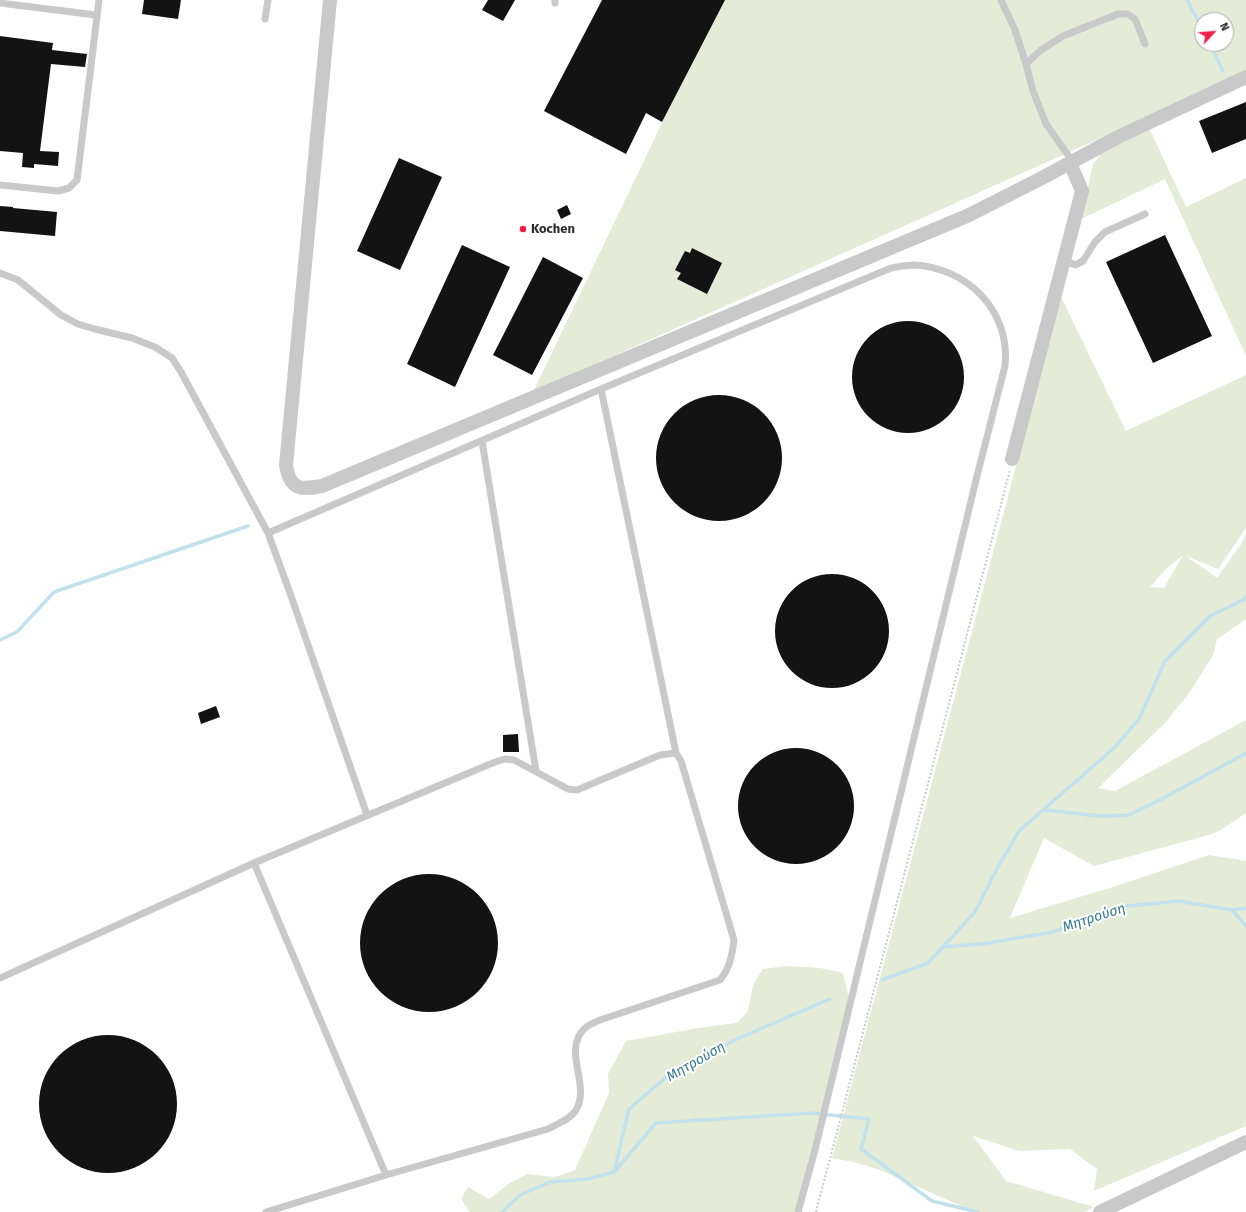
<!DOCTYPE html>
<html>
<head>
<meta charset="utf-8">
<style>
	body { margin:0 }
	#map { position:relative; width:1246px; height:1212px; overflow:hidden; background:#fff; font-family:"Fira Sans",sans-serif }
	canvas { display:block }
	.north { position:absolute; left:1194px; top:12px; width:40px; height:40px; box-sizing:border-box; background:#fff; border:1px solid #ababab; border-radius:50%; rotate:64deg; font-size:11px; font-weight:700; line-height:16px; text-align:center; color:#2c2c2c }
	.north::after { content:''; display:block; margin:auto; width:14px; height:18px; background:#f31d49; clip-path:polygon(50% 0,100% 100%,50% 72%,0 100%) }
</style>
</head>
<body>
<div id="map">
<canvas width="1246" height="1212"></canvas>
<div class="north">N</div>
</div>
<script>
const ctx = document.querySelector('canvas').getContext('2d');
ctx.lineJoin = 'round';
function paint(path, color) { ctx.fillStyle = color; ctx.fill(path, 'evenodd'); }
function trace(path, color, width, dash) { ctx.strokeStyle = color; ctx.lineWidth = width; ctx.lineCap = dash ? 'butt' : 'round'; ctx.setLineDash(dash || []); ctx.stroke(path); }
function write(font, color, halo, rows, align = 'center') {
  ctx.font = font + ' "Fira Sans",sans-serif'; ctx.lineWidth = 4; ctx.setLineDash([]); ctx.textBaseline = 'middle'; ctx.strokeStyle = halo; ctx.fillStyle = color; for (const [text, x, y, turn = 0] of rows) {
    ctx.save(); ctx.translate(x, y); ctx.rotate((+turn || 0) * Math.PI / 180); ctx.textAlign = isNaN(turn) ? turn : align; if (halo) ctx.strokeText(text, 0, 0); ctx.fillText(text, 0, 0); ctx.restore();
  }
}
paint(new Path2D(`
	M721,0H1246V73L533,392ZM1202,20H1226V44H1202Z
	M1149,128L1186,207L1246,178V356L1165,179L1081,219L1093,164L1101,154Z
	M1061,297L1126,431L1246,375V528L1218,569L1186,556L1217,578L1241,544L1246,535V619L1217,639L1213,655L1192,689L1165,723L1098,788L1115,791L1246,720V813L1221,830L1209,835L1094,866L1044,838L1010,918L1113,887L1209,855L1246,861V1126L1094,1191L1097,1169L1070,1149L1019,1151L973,1136L1006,1181L1094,1207L1084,1212H975L880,1170L854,1162L832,1158ZM1183,555L1164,588L1150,587L1167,568Z
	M787,966L820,968L843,973L851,1007L798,1212H470L461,1199L468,1187L489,1199L510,1183L527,1174L555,1177L575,1170L609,1093L608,1074L626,1041L704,1027L737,1023L748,1011L753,985L763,969Z`), '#e4ebd7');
trace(new Path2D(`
	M1187,0L1202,28
	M1210,44L1223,71
	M0,640L17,632L54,592L248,526
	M1043,810L1101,816L1129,815L1162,799L1246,753
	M1232,910L1246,926
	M942,947L982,944L1053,932L1119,907L1179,901L1232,910L1246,908
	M882,980L928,963L975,912L999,865L1019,831L1113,749L1139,719L1165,661L1210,616L1243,600L1246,596
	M614,1172L656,1123L812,1113L869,1119L861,1149L932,1201L978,1212
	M502,1212L520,1195L550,1182L588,1179L614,1172L629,1109L670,1074L737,1039L830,999`), '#c1e2ed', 3.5);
paint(new Path2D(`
	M144,0H181L178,19L142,14Z
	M488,0H515L503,21L482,10Z
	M602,0H725L662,122L646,113L626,154L544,111Z
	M0,36L53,43L52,50L87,54L85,67L51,64L40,151L59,152L58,166L34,164V168L22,167L23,153L0,151Z
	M1246,102V139L1212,153L1199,121Z
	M399,158L442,177L400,270L357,251Z
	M567,205L571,214L561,219L557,210Z
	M0,206L13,207V208L57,212L55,236L0,231Z
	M1165,235L1212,336L1153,363L1106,262Z
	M462,245L510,267L455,387L407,364Z
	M692,248L722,263L707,294L677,279L681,273L675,270L685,251L690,253Z
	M543,257L583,278L532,375L493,355Z
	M852 377a56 56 0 1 1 112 0a56 56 0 1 1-112 0Z
	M656 458a63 63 0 1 1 126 0a63 63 0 1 1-126 0Z
	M775 631a57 57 0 1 1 114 0a57 57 0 1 1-114 0Z
	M216,706L220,717L201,724L198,713Z
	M518,734L519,752H503V735Z
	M738 806a58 58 0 1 1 116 0a58 58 0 1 1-116 0Z
	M360 943a69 69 0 1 1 138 0a69 69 0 1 1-138 0Z
	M39 1104a69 69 0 1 1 138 0a69 69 0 1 1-138 0Z`), '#131313');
trace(new Path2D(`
	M816,1212L1010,470`), '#c9c9c9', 2, [2, 2]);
trace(new Path2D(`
	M555,0V3
	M1001,0L1015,30L1026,64
	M0,3L96,15
	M265,19L268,0
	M1073,162L1046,124L1033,91L1026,64L1041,50L1063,36L1118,14H1128L1135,19L1145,44
	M0,185L58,191L69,188L77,180L99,0
	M1064,260L1075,265L1083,261L1095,242L1105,232L1145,214
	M0,273L18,280L61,315L78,324L95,329L132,338L155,347L172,358L181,372L268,533L601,389L891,268C898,267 906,265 913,265C967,267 1011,311 1005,366L976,480L815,1150L798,1212
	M601,389L676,753
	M482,441L536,771
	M268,533L290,593L367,815
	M254,863L386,1175
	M0,978L254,863L495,762L505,759L514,760L568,789L577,790L660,755L676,753L681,761L734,940C732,955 730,968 720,980L600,1020C595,1022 588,1025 584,1029C562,1051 591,1085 576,1110C571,1119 557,1124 548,1129L386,1175L266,1212`), '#c9c9c9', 7);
trace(new Path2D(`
	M330,0L286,465C290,490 300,490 322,486L967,216L1042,178L1118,137L1246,77
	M1012,459L1082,191L1070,163
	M1100,1212L1246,1142`), '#c9c9c9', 14);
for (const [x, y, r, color] of [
	[523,229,4,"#f31d49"]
]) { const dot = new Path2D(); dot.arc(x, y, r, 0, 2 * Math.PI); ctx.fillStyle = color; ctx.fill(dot); trace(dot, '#fff', 1.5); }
write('bold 13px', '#2c2c2c', '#fff', [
	["Kochen",531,229]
], 'left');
write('italic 14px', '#347b93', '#fff', [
	["Μητρούση",1094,918,-18],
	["Μητρούση",696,1062,-30]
]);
</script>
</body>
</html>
